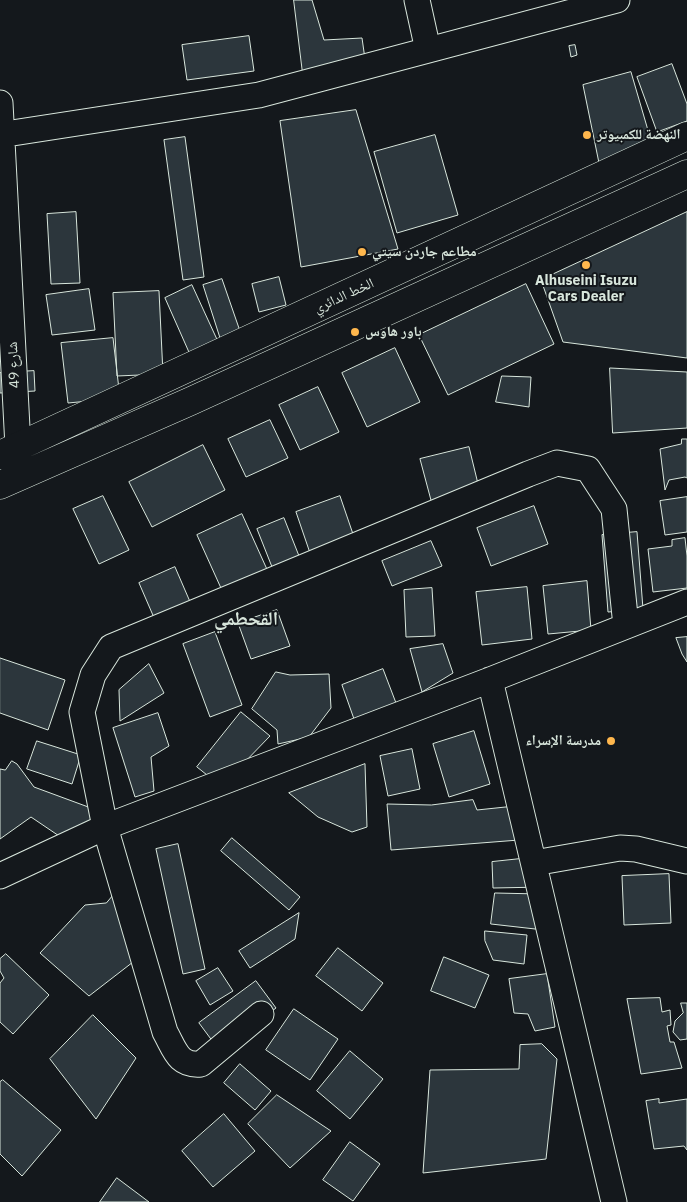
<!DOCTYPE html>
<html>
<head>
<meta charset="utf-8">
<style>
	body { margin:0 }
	canvas { display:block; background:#14181c }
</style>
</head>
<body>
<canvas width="687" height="1202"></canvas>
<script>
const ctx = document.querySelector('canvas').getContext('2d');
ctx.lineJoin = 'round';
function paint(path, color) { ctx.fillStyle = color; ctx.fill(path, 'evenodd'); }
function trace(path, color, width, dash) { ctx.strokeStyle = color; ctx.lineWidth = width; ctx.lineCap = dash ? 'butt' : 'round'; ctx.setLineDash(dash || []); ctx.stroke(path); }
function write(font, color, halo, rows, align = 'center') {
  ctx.font = font + ' "IBM Plex Sans","Noto Naskh Arabic",sans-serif'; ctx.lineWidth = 4; ctx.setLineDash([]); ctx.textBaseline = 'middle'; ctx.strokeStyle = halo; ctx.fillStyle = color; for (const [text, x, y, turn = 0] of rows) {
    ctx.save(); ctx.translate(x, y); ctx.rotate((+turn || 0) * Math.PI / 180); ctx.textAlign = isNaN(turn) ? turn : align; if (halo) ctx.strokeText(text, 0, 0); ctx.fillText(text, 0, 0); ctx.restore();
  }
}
const building = new Path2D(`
	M294,0H312L324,40L362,38L366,66L303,74Z
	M249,36L254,71L187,80L182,45Z
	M575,45L577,55L571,57L569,46Z
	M672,64L687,104V121L657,132L637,77Z
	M631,72L652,144L599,163L583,85Z
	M356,110L398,249L301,267L280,121Z
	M435,135L458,215L397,233L374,152Z
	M185,137L204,277L183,280L164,140Z
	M76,212L80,283L51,284L47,214Z
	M687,212V358L563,342L541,280Z
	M279,277L286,305L259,312L252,284Z
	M222,279L241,334L221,341L203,285Z
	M526,284L554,344L448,395L419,335Z
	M192,285L220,346L192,359L165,298Z
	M89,289L95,330L52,335L46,295Z
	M159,291L163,374L117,376L113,293Z
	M113,338L120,398L68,403L61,343Z
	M395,348L420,402L367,427L342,373Z
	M610,368L687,372V428L613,433Z
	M34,371L35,391L0,393V373Z
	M502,376L531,377L529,407L496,402Z
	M318,387L339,432L300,450L279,405Z
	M270,420L288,458L246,477L228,439Z
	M682,439H687V478L685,477L669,480L665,490L660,449L681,444Z
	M203,445L225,490L152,527L129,482Z
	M469,447L480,492L432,504L420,459Z
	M103,496L129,550L99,564L73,509Z
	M340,496L354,537L310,553L296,512Z
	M687,497V532L665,535L660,501Z
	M534,506L548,544L491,566L477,528Z
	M242,514L270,576L225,597L197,535Z
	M284,518L301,561L274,572L257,529Z
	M637,532L643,609L608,612L602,535Z
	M685,538L687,556V588L653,592L648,549L672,546V540Z
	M431,541L442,566L392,586L382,561Z
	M175,567L191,604L155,620L139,583Z
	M587,581L591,630L548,634L543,586Z
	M527,587L532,639L482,645L476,592Z
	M432,588L435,636L406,637L404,590Z
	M277,610L290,646L251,659L238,623Z
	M215,632L242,705L210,717L183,644Z
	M687,637V662L682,654L676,638Z
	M443,644L453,673L422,692L410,649Z
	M0,658L65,680L48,730L0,713Z
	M149,664L164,693L120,721L119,690Z
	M383,669L396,703L354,719L342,685Z
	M276,672L290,675L329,674L331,708L309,737L278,744L277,730L252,709Z
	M241,712L270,736L240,767L207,775L197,767Z
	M158,713L169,746L151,757L154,791L135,797L113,728Z
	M474,731L490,784L449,797L433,744Z
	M37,741L81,755L72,784L27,769Z
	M412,749L420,789L388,796L380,756Z
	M12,761L17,764L34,787L110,815L68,842L31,817L0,839V769L5,770Z
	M365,764L367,827L352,832L318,817L289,793Z
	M473,800L477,810L515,806L519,840L391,850L387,804L431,805Z
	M232,838L300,897L289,910L221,851Z
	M178,844L205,969L183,974L156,849Z
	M539,857L544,887L493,888L492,862Z
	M669,874L671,923L624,925L622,876Z
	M116,892L133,962L89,996L40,953L85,905L106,903Z
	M495,893L540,894L544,930L491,924Z
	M299,913L295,939L250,968L239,951Z
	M485,931L527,935L524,964L493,960L485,941Z
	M338,948L383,983L362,1011L316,976Z
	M6,954L49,995L13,1034L0,1022V983L4,978L0,971V959Z
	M444,957L489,975L475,1008L431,991Z
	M218,968L233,991L210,1005L196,981Z
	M547,974L555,1027L535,1031L528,1014L514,1013L509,979Z
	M256,981L276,1008L219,1050L199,1023Z
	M660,998L662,1012L670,1010L671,1025L667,1026L670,1042H674L682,1068L641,1074L627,999Z
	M681,1003H687V1039L680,1040L673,1032L675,1021L683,1013Z
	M294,1009L338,1039L310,1080L266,1050Z
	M93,1015L136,1058L96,1119L50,1059Z
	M542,1044L557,1059L546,1159L423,1173L430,1070L519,1069L520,1045Z
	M350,1051L383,1079L350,1119L317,1091Z
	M240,1064L271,1091L255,1110L224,1083Z
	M3,1080L61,1130L22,1176L0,1154V1082Z
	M277,1095L331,1131L290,1168L248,1124Z
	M659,1099V1103L687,1099V1150L684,1146L654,1149L646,1101Z
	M224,1114L255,1151L213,1187L182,1151Z
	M350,1142L380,1164L353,1201L323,1180Z
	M117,1178L149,1202H100Z`);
paint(building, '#2c363c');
trace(building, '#d8e6dc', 1);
const minor = new Path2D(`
	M417,0L428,50
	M0,103L18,447
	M0,135L259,95L617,0
	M490,680L614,1202
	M534,863L620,848L636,849L687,861
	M0,876L105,827L490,680L687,602
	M261,1014L201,1064C178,1066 175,1050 165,1032L105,827L82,712L93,675L111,647L528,474L557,463L588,469L614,509L626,626`);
const major = new Path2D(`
	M0,455L687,136
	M0,485L191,401L687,174`);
trace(minor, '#d8e6dc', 27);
trace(major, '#d8e6dc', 29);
trace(minor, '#14181c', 25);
trace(major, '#14181c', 28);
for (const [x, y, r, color] of [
	[587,135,5,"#ffb74d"],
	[362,252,5,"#ffb74d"],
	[586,265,5,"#ffb74d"],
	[355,332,5,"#ffb74d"],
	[611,741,5,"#ffb74d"]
]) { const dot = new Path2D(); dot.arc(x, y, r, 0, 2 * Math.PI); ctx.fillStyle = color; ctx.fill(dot); trace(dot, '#14181c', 2); }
write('bold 14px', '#d8e6dc', '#14181c', [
	["النهضة للكمبيوتر",597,135],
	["مطاعم جاردن سيتي",372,252],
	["Alhuseini Isuzu",586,281,"center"],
	["Cars Dealer",586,297,"center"],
	["باور هاوس",365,332],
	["مدرسة الإسراء",601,741,"right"]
], 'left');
write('14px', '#d8e6dc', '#14181c', [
	["الخط الدائري",344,296,-25],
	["شارع 49",14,365,-93]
]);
write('bold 19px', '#d8e6dc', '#14181c', [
	["القحطمي",246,620]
]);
</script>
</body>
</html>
